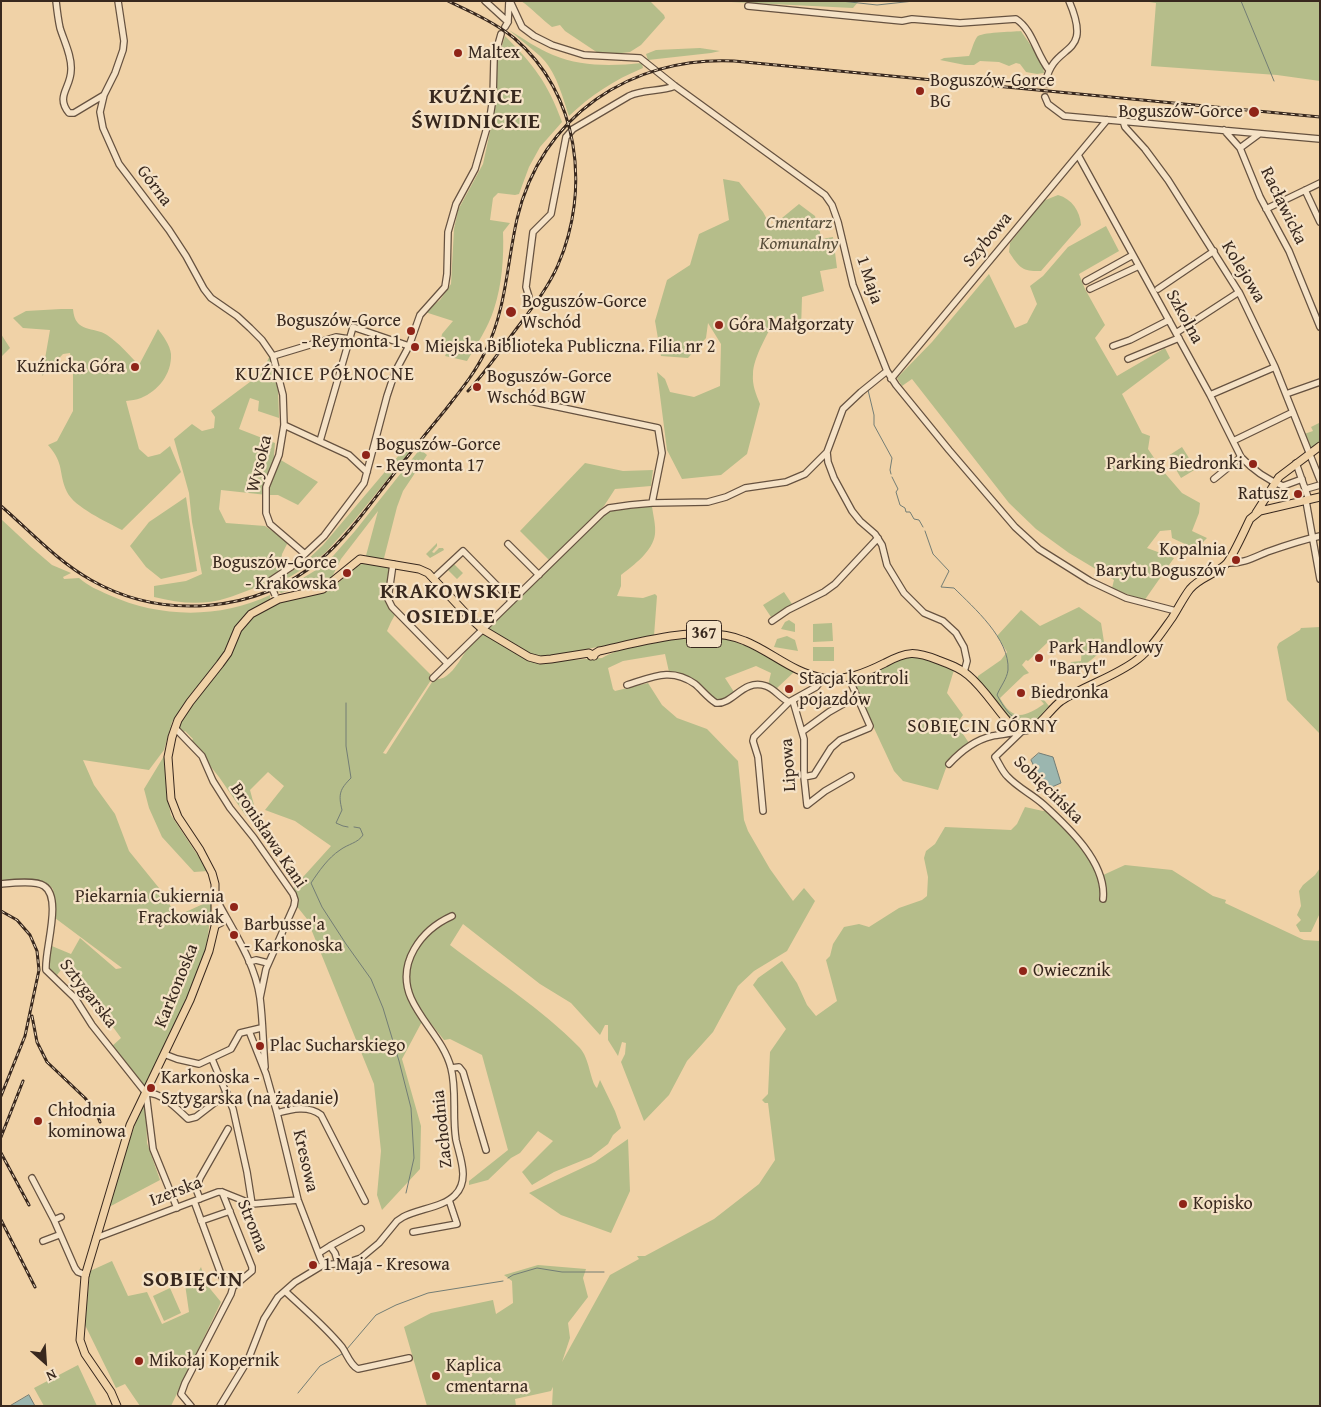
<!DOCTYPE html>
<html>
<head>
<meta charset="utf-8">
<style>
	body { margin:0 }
	#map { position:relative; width:1321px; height:1407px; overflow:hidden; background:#f0d2a7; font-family:"Gentium Book Plus",serif }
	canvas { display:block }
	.frame { position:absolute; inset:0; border:2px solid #38281e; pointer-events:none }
	.north { position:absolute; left:20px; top:1337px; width:50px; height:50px; -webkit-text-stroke:4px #f5e2c6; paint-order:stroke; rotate:154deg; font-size:14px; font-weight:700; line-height:20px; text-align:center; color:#38281e }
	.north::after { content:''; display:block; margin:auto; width:18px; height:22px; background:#38281e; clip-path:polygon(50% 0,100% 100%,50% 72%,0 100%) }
</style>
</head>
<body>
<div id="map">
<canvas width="1321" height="1407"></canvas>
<div class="frame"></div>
<div class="north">N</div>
</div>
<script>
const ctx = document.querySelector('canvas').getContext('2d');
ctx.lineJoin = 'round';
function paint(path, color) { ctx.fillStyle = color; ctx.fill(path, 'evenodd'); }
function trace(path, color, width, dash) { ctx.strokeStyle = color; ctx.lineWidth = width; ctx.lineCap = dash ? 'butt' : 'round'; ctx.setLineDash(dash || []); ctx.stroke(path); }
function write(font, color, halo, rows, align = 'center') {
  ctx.font = font + ' "Gentium Book Plus",serif'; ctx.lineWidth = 4.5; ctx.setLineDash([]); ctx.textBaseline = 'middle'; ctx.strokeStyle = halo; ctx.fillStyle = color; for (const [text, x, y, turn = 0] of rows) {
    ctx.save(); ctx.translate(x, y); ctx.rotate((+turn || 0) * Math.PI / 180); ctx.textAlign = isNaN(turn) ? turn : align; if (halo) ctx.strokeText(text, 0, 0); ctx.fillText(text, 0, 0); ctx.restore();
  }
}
paint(new Path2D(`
	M521,1H655L651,2L664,15L665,18L641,45L630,52L606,55H601L565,31L560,25L552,27C541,19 532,8 521,1Z
	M711,1H859L853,8Z
	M1143,1H1320V81L1277,75L1151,66L1156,3Z
	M509,30C524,39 538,49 553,55C581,67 613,66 642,63L643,68C614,80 591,95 569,116C562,95 556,71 540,56C530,47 519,39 509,30Z
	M1021,31C1028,42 1044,61 1044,73L1037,74L1026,72L1020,64L1016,63L1009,66L999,62L980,61L974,65H965L940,60L944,58L969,56C972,50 973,43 977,37C981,32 1012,32 1021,31Z
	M505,36C533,64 548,83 562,122L540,147L529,167L519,194L515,195L498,193L493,198L490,220L510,223L503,232C504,257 502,285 494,309C488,328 477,344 467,361L445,356L448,350L440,346L442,334L453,321L425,312L440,300L451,284L454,229L458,210L483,164L497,99L496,65Z
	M700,48L720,51L711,53L648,60L646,54L656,50Z
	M723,179L739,182L763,212L771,227L799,204L815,216L822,239L833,237L837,268L820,271L824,291L802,297L801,330L777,316C769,331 753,358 753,374C752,385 756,394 760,404L747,454L721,475L682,479L667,450L657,372L665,379L670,392L694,397L720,386L721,344L708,323L706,338L688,358L661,356L655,321L667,280L690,265L699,234L729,220Z
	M1058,195C1072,199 1080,211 1081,225L1041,271C1022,272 1019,267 1009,252L1010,243L1043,201Z
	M1106,226L1119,251L1079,274L1085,289L1105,325L1095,338L1117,376L1165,348L1170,358L1122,394L1142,433L1150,436L1148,449L1163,471L1182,493L1200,503L1199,513L1192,531L1207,538L1196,549L1172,538L1171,530L1160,531L1147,548L1174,558L1144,601L1112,588L1114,580L1069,553L1036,529L1009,503L912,379L902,386L897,378L932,342L989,274L1015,328L1027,323L1037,304L1030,286L1043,276L1068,247Z
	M61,309H73C75,334 94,326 107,335C119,343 129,355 139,365L158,329C163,336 170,345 171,354C172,374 158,391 141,398C136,400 131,400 126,401L139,449L148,457L160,454L170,446L181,472L122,530C107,522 74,507 67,492C58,473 65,464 48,445L57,441L73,411V370L70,353L63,354L42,376L50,330L23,328L13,318L26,311Z
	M1,334L10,348L1,357Z
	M270,355L278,390L279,418L258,411L259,401L250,398L239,429L275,443L274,456L318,482L298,505L278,495H267L221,490L219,509L226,523L265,526L288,542L282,554L281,564L285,567L266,580L264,585C252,588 240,594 227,598C203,606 178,603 154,597V586L186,581L202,574L192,522L189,493L174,439L192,424L202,431L214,428L215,417L211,411L262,373Z
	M1319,423L1320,443L1311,448L1304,434L1313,431L1311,427Z
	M411,441L415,445L353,522L326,552L311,564L275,586L274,583L278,580L303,564L323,545Z
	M1182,447L1196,469L1181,478L1168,456Z
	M420,449L427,455L403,491L397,507L382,566L389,568L386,600L396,613L391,622L387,631L433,677L383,753L386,754L434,679C455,683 465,643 482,632L540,662L602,658C625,643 707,632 733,641C755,648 774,661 794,672L776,689L768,685L771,673L756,666L725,678L734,692L721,701L716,702L683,675L669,672L665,654L623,661L608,668L613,689L615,691L648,683L662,705L677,718L707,729L738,761L744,820L748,831L770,869L793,901L804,888L815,901L787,951L754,971L738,986L713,1032L687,1061L669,1095L644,1121L621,1062L625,1054L626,1043L622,1042L618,1056L608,1040V1025H605L600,1035L571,1003L540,984L463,924L450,945C493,978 541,1008 579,1047C590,1058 590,1082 597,1088L600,1080L615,1111L621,1128L613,1135L608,1144L591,1157L554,1172L532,1185L522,1172L553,1141L538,1131L520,1153L511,1158L488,1180L469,1185V1181L508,1150L482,1055L450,1039L444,1040L425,1016L402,1059L421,1126L420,1169L382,1210L377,1195L381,1151L374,1084L307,919L295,904L294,887L331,846L295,821L265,810L284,786L268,772L250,790L254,805L246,816L219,777L191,742L193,739L185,731L183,733L179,728V724L200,694L240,630L253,616L274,603L337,584L357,566L364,563L378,511L341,559L332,577L326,582L318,587L310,589L301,587L281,593L278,591L298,581L316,570L333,556L355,531Z
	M585,463L623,471L653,470L651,486L615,489L604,506L550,561L520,531Z
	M186,497L197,571L161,579L146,567L130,546L149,522Z
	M652,506C653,515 656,525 655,534C653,551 634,565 621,575V586L617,596L643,598L655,594L657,596L654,636L541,658L531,654L489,630L488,628L603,515L611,511Z
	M1,519L31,547L52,565L71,573L63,577L64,579L79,578C88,586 98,590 109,595C160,618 219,619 270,595V599L253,609L240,621L222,656L207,674L172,722L164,750L149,770L83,760L94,785L115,814L129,851L159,888L177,916L203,904H212L206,950L195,982L146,1088L111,1047L121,1038L105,1016L101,1017L99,1014L78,979L64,966L54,979L44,970L47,944L71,954L80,938L116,969L122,968L55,918L53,889L50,886L44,887L1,882Z
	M437,543V546L432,552L434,553L439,548H443L444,550L430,558L426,554Z
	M454,564L463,573L457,579L448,570Z
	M784,592L792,604L771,617L763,605Z
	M1079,607L1101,623L1105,648C1094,657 1085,669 1070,666L1071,662L1081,661L1082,644L1048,642L1028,661L1026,660L1022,665L1029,673L1024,675L1000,698C1013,722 1025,717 1044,704L1038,697L1044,700L1049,706L1036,723L1027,729L1015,726L977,680L978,676L1001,660L1007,652L997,636L1021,610L1040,626Z
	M789,620L795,624V632L781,629L785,622Z
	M832,623L833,641L813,642V624Z
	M1320,627V734L1287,700L1277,647L1279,643L1300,630L1301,628Z
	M787,636L795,640L798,651L774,647L777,639Z
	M813,647H834V661H813Z
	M909,656L930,659L954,670L947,693L963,715L958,722L963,734L969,743L950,757L938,790L903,781L894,771L852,681L854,678Z
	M164,756L167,797L171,815L208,871L194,872L162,837L149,808L144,789Z
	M1025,807L1043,811L1050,810L1080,844L1101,876L1125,865L1172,870L1213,896L1226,900L1225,903L1304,940L1320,941V1406H552L553,1387L551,1391L515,1399L516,1406H427L404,1327L431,1313L493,1300L496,1314L513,1303L512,1281L504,1275L538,1265L586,1269L583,1278L588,1297L568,1323L570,1338L562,1362L610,1275L639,1259L637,1256H645L714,1219L759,1184L775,1160L768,1103H765L762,1100L768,1094L770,1052L786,1029L753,985L758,978L782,961L797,983L807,1005L816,1016L837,1001L826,960L830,956L833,944L844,927L859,924L869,927L899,908L922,900L927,896L928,877L924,858L926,851L935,844L945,827L1011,830L1017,824Z
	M1320,868V913L1311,932H1300L1296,925L1301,920L1297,915L1301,906L1299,891L1303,885L1315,875Z
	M143,1104L146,1107L147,1143L160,1180L109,1207L126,1149Z
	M628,1139L630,1191L611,1233L561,1215L529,1193L595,1162Z
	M112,1261L128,1296L147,1292L162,1324L189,1312L185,1284L196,1276L201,1267L207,1285L221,1302L171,1406H140L125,1384L116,1388L85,1325L90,1271Z
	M170,1288L181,1313L164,1321L153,1296Z
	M78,1365L97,1406H44L34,1388Z`), '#b5bd8a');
const water = new Path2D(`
	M1039,753L1053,757L1061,783L1045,790L1031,760Z
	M29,1395L35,1406H10Z`);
paint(water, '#9bb6af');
trace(water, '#737d75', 1);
trace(new Path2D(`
	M841,1L877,5L914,1
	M1241,1L1274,81
	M868,390L874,415V425L892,458L890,470L891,474
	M892,477L898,489L896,492L900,505L905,508L906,512H910L914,519L919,520L923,527
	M925,531L933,554L949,571L941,587L954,588C974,608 1010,639 1008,670C1007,679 1000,687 997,695C1003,706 1010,718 1022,721
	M346,703V746L351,778C340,789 338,794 342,810L336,823L343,826L348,827
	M354,827L360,828L363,835C358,843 348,844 340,850C328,858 319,871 311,883L322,907L346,944L371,979L383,1008L399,1061L411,1108L414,1158L406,1193
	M508,1278L513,1275L537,1268L562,1272H604
	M347,1349L376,1315L396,1305L428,1293L503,1281
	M298,1393L320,1366L342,1354`), '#737d75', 1);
trace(new Path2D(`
	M1045,97L1046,81`), '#cbb08c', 5.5, [5.5, 3]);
const minor = new Path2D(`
	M56,1C57,10 58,19 60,28C64,41 72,56 71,70C71,88 55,96 69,113H74L104,95
	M118,1L124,41L123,50L115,73L104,95L100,112L103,128L119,164L169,230L186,256L204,289L211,298L237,316L250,328L262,340L273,356L283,395L284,425L279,455L266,487V513L270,524L305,554
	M485,1L508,22
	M510,1L522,27L534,36L552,45L584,55L640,58L675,86L825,195L832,205L838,222L853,285L887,371L896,385L949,450L1015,527L1039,549L1090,581L1126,598L1176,611
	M748,6L902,21L912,19L960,23L1016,19C1033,30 1036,54 1049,70
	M505,27L508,22L509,1
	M1046,81C1054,41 1094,59 1069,1
	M1045,97L1048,104L1064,116L1320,139
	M1123,121L1125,127L1145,149L1168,180L1240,294L1275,367L1320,480
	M1224,130L1240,148L1260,197L1289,251L1320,327
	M1240,148L1259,134
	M1078,155L1210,395L1241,457C1252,469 1268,480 1283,486L1302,479
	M1305,190L1320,222
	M1266,209L1320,183
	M1086,281L1133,255
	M1090,289L1139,266
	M1158,289L1214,251
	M529,297L526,287L533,232L551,214L566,137L573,129L629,96C643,89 660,92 675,86
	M1176,333L1239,292
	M1113,346L1130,340L1169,320
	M273,356L336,337L349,339
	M1128,359L1179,338
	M887,371L861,392L843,409L827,452L828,462L834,478L852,511L860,521L875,534L882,545L887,565L904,593L924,613L943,621L956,633L964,647L967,661L964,672
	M891,379L1107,120
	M1286,394L1320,382
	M1210,395L1275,367
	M525,400L658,428L662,453L652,503
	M284,425L349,455L367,472
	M320,441L353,327L409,346
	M1233,441L1293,412
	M1296,463L1309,500
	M1214,479L1241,457
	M1306,489L1320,485
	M1306,501L1320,579
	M508,544L539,575
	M1227,563C1242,564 1253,558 1267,552C1284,546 1302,540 1320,536
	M393,564L388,599L392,607L447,663
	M433,579L463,551L512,601
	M271,586L270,581L291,567L324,536L364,483L387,396L395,372L409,346L420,315L445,287L447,274L448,232L456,204L475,169L490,117L493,98L494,59L501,34
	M772,621L788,610L824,592L835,584L878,538
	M433,678L602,513L609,508L630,505L652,503L708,502L726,497L745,488L786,482L805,474L827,452
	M627,685C653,677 671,667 695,684C702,690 708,698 716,703C733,705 743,678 766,686C775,689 780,698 789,702
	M793,701L804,739V777L807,805L825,791L851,776
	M175,728L202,756L213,781L230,808L254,838L293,894L295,900L294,906L266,969L260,998
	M803,731L829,712L857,696
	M1022,731L995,757C999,763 1002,771 1007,776C1018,788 1032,794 1044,805C1068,827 1107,863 1103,899
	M949,764C960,752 975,740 992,736C1001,734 1011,734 1020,731
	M804,777L814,775L831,748L840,740L869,728L870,726L851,683L850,677
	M763,811L758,757L753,741L754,737L789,702L816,687L823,678
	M1,884C11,883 36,880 44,886C63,898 44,951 46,970L75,998L92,1025L146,1093L153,1149L177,1208
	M215,897C232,929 255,962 260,998C263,1021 263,1045 265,1067
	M215,926L221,923L225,916
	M249,962L256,960L268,963
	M249,1031L266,1074L277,1113L298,1200L323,1265
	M164,1054L177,1059L199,1064L231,1049L240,1033L261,1028
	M212,1059L233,1109L247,1172L252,1204
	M451,1068L459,1067L463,1072L486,1150
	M146,1093C162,1092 177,1109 188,1119L196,1117L227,1093
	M277,1113C292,1109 308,1105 321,1115L365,1201
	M32,1178L54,1220L75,1268L78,1272L86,1275
	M200,1199L196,1189L200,1178L228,1129
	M194,1201L222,1277L233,1287
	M54,1220L61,1217
	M201,1221L230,1211
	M413,1232L457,1224L449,1200
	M96,1238L218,1192H222L252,1204L298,1200
	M43,1241L59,1235
	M330,1246L361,1229
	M319,1253L330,1246L335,1253L338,1263
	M285,1291C304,1309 325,1326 342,1347C347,1354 350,1365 358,1369L409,1358
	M191,1406L181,1394L185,1383L231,1294L233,1287L252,1271V1267L222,1192
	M220,1406L248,1360L264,1319L278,1297L295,1282L323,1265L346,1263L361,1258L379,1243L397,1221L403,1217C418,1209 444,1207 455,1195C470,1180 460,1158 456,1140C452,1116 457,1091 451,1068C444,1041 422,1023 411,998C396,963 421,930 452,916`);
const major = new Path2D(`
	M1256,513L1279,477L1320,446
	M591,656L599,651C641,642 704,623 745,641C772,652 793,673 823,678C846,681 865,673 885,663C907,651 915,651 938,660C949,664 960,668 968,675C986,690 997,711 1013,727C1034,740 1046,712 1061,701C1085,685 1115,677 1138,659C1151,649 1162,632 1172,618C1178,609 1183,598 1190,589C1200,577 1217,574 1227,563C1234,554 1244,531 1250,519L1260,511L1320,497
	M117,1406L111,1392L85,1354L80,1340L85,1276L130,1125L190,1000L209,951L215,926V884L212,873L200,850L178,817L171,799L168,757L172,737L178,720L190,702L220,664L228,653L238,629L251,614L279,599L323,589L360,559L419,569L428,573L471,619L482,629L529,657L540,660L551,659L589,653L594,656`);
trace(minor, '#665240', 8);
trace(major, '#38281e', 9);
trace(minor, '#f5e2c6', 5.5);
trace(major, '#f0d2a7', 7);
const rail = new Path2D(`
	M448,1C471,12 494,22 514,38C579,93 591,189 558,265C548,288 532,308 517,328C501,349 486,372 468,391
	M1,506C30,531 57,561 91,580C163,621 257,613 320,560C348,536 370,504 393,475C410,453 428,431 446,409C460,391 475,373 485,352C506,311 507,263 517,219C541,116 631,56 734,61L1320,117
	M1,911L17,920L30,935L37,951L39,970L25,1036L1,1096
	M32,1016L37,1042L47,1062L85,1098L96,1112L100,1122
	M1,1137L23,1081
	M1,1153L29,1205
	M1,1220L35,1287`);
trace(rail, '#38281e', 3);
trace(rail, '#f5e2c6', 1, [4]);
const minorBridge = new Path2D(`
	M271,586L275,595`);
trace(minorBridge, '#665240', 8, []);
trace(minorBridge, '#f5e2c6', 5.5);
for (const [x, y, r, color] of [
	[458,53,5,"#8f2418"],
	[920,91,5,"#8f2418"],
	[1254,112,6,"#8f2418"],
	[511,312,6,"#8f2418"],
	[719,325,5,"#8f2418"],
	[411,331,5,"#8f2418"],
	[415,347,5,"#8f2418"],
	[135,367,5,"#8f2418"],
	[477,387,5,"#8f2418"],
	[366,455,5,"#8f2418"],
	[1253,464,5,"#8f2418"],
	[1298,494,5,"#8f2418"],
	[1236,560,5,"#8f2418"],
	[347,573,5,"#8f2418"],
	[1039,658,5,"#8f2418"],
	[789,689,5,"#8f2418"],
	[1021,693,5,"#8f2418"],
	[234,907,5,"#8f2418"],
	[234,935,5,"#8f2418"],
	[1023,971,5,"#8f2418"],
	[260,1046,5,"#8f2418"],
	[151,1088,5,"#8f2418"],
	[38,1121,5,"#8f2418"],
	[1183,1204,5,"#8f2418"],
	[313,1265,5,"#8f2418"],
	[139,1361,5,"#8f2418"],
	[436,1376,5,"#8f2418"]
]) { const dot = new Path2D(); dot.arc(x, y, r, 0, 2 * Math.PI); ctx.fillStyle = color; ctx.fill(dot); trace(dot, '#f5e2c6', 2); }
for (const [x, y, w] of [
	[704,634,35]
]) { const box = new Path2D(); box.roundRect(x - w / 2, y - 13.5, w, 27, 4); ctx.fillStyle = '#f5e2c6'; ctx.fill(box); trace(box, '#38281e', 1); }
write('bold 16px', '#38281e', null, [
	["367",704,634]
]);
write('18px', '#38281e', '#f5e2c6', [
	["Maltex",468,53],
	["Boguszów-Gorce",930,81],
	["BG",930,102],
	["Boguszów-Gorce",1243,112,"right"],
	["Boguszów-Gorce",522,302],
	["Wschód",522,323],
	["Boguszów-Gorce",401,321,"right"],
	["- Reymonta 1",401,342,"right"],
	["Góra Małgorzaty",729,325],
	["Miejska Biblioteka Publiczna. Filia nr 2",425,347],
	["Kuźnicka Góra",125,367,"right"],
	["Boguszów-Gorce",487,377],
	["Wschód BGW",487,398],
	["Boguszów-Gorce",376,445],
	["- Reymonta 17",376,466],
	["Parking Biedronki",1243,464,"right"],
	["Ratusz",1288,494,"right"],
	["Kopalnia",1226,550,"right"],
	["Barytu Boguszów",1226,571,"right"],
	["Boguszów-Gorce",337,563,"right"],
	["- Krakowska",337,584,"right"],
	["Park Handlowy",1049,648],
	["\"Baryt\"",1049,669],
	["Stacja kontroli",799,679],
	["pojazdów",799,700],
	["Biedronka",1031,693],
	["Piekarnia Cukiernia",224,897,"right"],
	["Frąckowiak",224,918,"right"],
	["Barbusse'a",244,925],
	["- Karkonoska",244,946],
	["Owiecznik",1033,971],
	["Plac Sucharskiego",270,1046],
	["Karkonoska -",161,1078],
	["Sztygarska (na żądanie)",161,1099],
	["Chłodnia",48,1111],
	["kominowa",48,1132],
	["Kopisko",1193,1204],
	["1 Maja - Kresowa",323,1265],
	["Mikołaj Kopernik",149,1361],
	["Kaplica",446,1366],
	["cmentarna",446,1387]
], 'left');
write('18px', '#38281e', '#f5e2c6', [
	["Górna",154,186,53],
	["Racławicka",1283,206,64],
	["Szybowa",988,240,-50],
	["Kolejowa",1243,272,59],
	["1 Maja",869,280,72],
	["Szkolna",1184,317,61],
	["Wysoka",260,464,-76],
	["Lipowa",789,765,-94],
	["Sobięcińska",1048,790,44],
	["Bronisława Kani",268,836,56],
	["Karkonoska",177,986,-68],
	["Sztygarska",88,994,52],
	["Zachodnia",443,1129,-96],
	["Kresowa",305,1161,77],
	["Izerska",176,1192,-21],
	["Stroma",252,1226,68]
]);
write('italic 18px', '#574d39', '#f5e2c6', [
	["Cmentarz",799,223],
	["Komunalny",799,244]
]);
ctx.letterSpacing = '1px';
write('19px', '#38281e', '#f5e2c6', [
	["KUŹNICE PÓŁNOCNE",325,375],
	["SOBIĘCIN GÓRNY",983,727]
]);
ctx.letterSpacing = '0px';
ctx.letterSpacing = '1px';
write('bold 22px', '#38281e', '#f5e2c6', [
	["KUŹNICE",476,97],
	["ŚWIDNICKIE",476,122],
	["KRAKOWSKIE",451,592],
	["OSIEDLE",451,617],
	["SOBIĘCIN",193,1280]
]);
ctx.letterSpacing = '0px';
</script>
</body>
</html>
